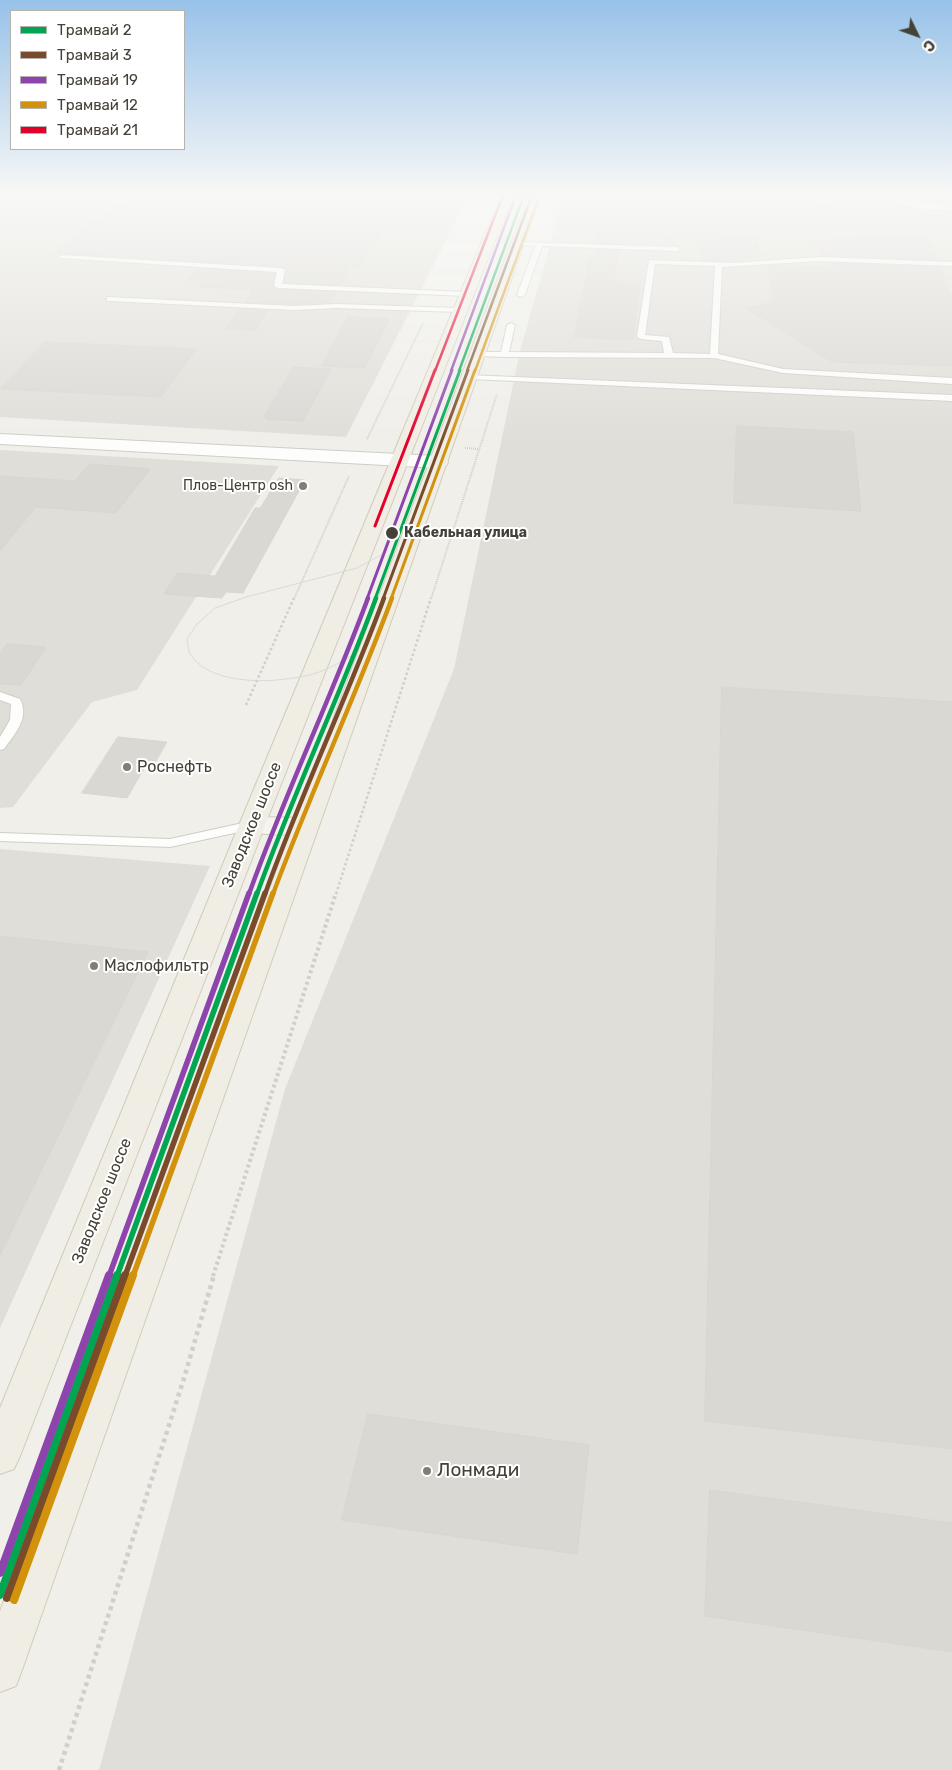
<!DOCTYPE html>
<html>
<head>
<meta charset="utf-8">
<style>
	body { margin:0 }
	#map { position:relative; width:952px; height:1770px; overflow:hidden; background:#f0efea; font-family:Rubik,sans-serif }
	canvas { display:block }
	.legend { position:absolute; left:10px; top:10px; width:175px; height:140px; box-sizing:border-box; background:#fff; border:1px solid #b5b3af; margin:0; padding:6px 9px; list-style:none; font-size:15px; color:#454137 }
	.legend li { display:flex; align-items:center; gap:10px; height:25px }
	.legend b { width:25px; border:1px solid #b5b3af }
	.north { position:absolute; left:892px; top:10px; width:50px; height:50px; -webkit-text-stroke:4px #fff; paint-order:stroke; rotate:132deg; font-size:14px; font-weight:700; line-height:20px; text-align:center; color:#454137 }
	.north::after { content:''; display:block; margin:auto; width:18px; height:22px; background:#454137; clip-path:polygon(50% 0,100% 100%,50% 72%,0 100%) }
</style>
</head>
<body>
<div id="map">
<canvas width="952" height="1770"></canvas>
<ul class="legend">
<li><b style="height:6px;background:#00a651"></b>Трамвай 2</li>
<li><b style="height:6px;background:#7a4b2a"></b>Трамвай 3</li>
<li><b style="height:6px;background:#8e44ad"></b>Трамвай 19</li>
<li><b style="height:6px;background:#d3920b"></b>Трамвай 12</li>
<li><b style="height:6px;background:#e4002b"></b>Трамвай 21</li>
</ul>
<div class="north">С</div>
</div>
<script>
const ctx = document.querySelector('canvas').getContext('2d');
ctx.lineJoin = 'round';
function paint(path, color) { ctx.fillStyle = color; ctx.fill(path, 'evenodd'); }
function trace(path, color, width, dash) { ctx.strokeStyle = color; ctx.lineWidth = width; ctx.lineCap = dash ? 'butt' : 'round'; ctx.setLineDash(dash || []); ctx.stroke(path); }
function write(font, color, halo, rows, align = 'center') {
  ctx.font = font + ' Rubik,sans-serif'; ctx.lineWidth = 4; ctx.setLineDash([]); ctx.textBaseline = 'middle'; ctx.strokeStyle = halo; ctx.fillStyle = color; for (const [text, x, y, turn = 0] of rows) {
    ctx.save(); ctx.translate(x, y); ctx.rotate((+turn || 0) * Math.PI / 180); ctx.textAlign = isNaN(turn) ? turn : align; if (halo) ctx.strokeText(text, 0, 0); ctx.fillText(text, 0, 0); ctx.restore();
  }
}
paint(new Path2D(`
	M0,195H469L346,437L0,417Z
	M564,195H952V1770H99L285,1089L454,669L520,351Z
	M0,450L279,466L137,690L92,702L13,807L0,808Z
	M0,849L210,866L0,1328Z`), '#e0ded8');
const building = new Path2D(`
	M131,195H403L397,207L407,221L384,227L358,268L350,267L341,285L284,282L287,269L281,266L62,253L52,254Z
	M601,195H715L720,238H756L761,257L734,261L702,260L698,240L620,238L619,243H596Z
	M899,195H952V204L911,200Z
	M901,206L918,210L952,212V222L914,226Z
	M928,238L937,260L823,255L812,241Z
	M596,250L618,251L614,281L640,282L633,340L574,337L590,257H595Z
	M829,263L940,267L952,297V366L832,362L746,308L774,302L768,266L832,267Z
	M198,269L275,274L272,287L277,290L337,292L331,302L296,304L245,302L253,290L199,287L205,280H188Z
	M240,309L268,311L256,330L227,329Z
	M348,317L389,319L365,368L322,366Z
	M45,342L196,349L161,397L1,389Z
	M294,367L331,369L303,421L266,419L267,417H264Z
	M737,426L853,432L861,511L734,503Z
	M90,464L150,469L116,513L36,507L0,551V476L75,481Z
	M279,478L305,480L243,593L226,592L222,598L164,594L177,573L215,576L255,508H260Z
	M7,644L46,647L21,685L0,684V655Z
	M722,687L952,702V1449L705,1421Z
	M118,737L167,742L156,761L149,760L127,798L82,793Z
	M0,936L148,952L0,1255Z
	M368,1414L589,1445L577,1554L342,1520Z
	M710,1490L952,1523V1652L705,1616Z`);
paint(building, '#dad8d3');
trace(building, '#d8d6d0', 1);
const service = new Path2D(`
	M532,195H577L573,199L534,198L532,197Z
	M888,195H895L911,202L952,206V210C932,209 903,211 888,195Z
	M872,197L874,198V200L819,202L816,200L819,198Z
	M516,242L677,247L680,249L677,251L542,246L525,295L521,297L517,295L535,246L518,245L515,243Z
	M62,255L281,268L285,270L282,284L466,292L470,294L466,296L278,288L274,286L277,272L60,258L58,257Z
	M819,257L952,262V266L819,261L722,267L718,354L783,369L952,378V384L783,373L714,358L504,357L477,356L473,354L477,352H501L507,325L511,323L515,325L509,352L664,353L662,341L641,339L637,337L649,260L734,263ZM655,264L715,266L710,354L673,353L669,337L645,335Z
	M107,297L294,306L336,304L459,308L463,310L459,312L336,308L294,310L110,301H107Z
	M467,375L952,395V401L470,379L466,377Z
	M0,692L20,699C30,718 15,734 4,749L0,750V737L10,720L11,704L0,700Z
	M252,821L257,822L259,825L257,828L170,847L0,841V833L170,839Z`);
const minor = new Path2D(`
	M0,434L439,456L446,458L448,462L446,466L439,468L0,444Z`);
const secondary = new Path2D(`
	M252,817L305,818L314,820L318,826L314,832C295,836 262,835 243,831L239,825L243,819Z`);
const primary = new Path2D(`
	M501,195H513L265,825L20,1456L14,1469L0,1474V1408L239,825Z
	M529,195H541L22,1670L16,1686L0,1692V1611Z`);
trace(service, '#cecdc8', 2);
trace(minor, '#cecdc8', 2);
trace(secondary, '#ceccc1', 2);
trace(primary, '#d1cbb8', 2);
trace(new Path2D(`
	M552,231L557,211
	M367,439L423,323
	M465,448L479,449
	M294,599L349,476
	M431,599L497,394`), '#d1cecb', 2, [1, 1]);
trace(new Path2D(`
	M246,705L294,598
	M336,894L431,598`), '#d1cecb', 2.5, [2.5, 2.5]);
trace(new Path2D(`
	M213,1276L336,893`), '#d1cecb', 4, [3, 3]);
trace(new Path2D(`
	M59,1770L185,1375L214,1275`), '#d1cecb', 4.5, [4, 4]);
paint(service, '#fdfdfc');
paint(minor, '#fdfdfc');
paint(secondary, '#f5f4ef');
paint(primary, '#f0ede4');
trace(new Path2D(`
	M355,654C342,661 328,670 313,674C280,683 212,688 190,654C188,650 188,644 187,639L197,624L215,608L246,597L357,568L381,555`), '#d9d9d8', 1);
trace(new Path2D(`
	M459,371L524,195`), '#00a651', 2.5);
trace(new Path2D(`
	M375,599L460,370`), '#00a651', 3);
trace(new Path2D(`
	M257,894C293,794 339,698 376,598`), '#00a651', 4.5);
trace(new Path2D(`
	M117,1276L257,893`), '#00a651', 5.5);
trace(new Path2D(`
	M0,1595L117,1275`), '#00a651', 8);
trace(new Path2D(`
	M467,371L531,198`), '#7a4b2a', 2.5);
trace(new Path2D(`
	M383,599L468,370`), '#7a4b2a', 3);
trace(new Path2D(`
	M265,894C301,794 347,698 384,598`), '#7a4b2a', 4.5);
trace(new Path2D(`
	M125,1276L265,893`), '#7a4b2a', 5.5);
trace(new Path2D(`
	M7,1598L125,1275`), '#7a4b2a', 8);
trace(new Path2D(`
	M451,371L516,195`), '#8e44ad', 2.5);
trace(new Path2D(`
	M367,599L452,370`), '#8e44ad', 3);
trace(new Path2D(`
	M249,894C285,794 331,698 368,598`), '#8e44ad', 4.5);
trace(new Path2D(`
	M109,1276L249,893`), '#8e44ad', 5.5);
trace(new Path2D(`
	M0,1573L109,1275`), '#8e44ad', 8);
trace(new Path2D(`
	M475,371L538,200`), '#d3920b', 2.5);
trace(new Path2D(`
	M391,599L475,370`), '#d3920b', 3);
trace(new Path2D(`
	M273,894C310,794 355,698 392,598`), '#d3920b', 4.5);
trace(new Path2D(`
	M133,1276L273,893`), '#d3920b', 5.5);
trace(new Path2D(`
	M14,1600L133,1275`), '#d3920b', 8);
trace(new Path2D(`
	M435,371L503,195`), '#e4002b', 2.5);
trace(new Path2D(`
	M375,526L435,370`), '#e4002b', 3);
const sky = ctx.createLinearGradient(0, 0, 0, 442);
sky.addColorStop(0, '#97c2e9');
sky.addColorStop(0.44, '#f8f8f6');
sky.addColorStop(1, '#f8f8f600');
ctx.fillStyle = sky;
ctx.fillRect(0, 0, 952, 442);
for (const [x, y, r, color] of [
	[303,486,5,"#817e76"],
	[392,533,7,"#454137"],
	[127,767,5,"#817e76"],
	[94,966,5,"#817e76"],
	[427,1471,5,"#817e76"]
]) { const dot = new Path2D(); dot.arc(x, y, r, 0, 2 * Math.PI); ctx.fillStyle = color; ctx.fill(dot); trace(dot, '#fff', 2); }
write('14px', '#454137', '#fff', [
	["Плов-Центр osh",293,486]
], 'right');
write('bold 14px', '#454137', '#fff', [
	["Кабельная улица",404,533]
], 'left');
write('16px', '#454137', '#fff', [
	["Роснефть",137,767],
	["Маслофильтр",104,966]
], 'left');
write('16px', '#454137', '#fff', [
	["Заводское шоссе",252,825,-68],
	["Заводское шоссе",102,1201,-68]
]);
write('19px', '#454137', '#fff', [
	["Лонмади",437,1471]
], 'left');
</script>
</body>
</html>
